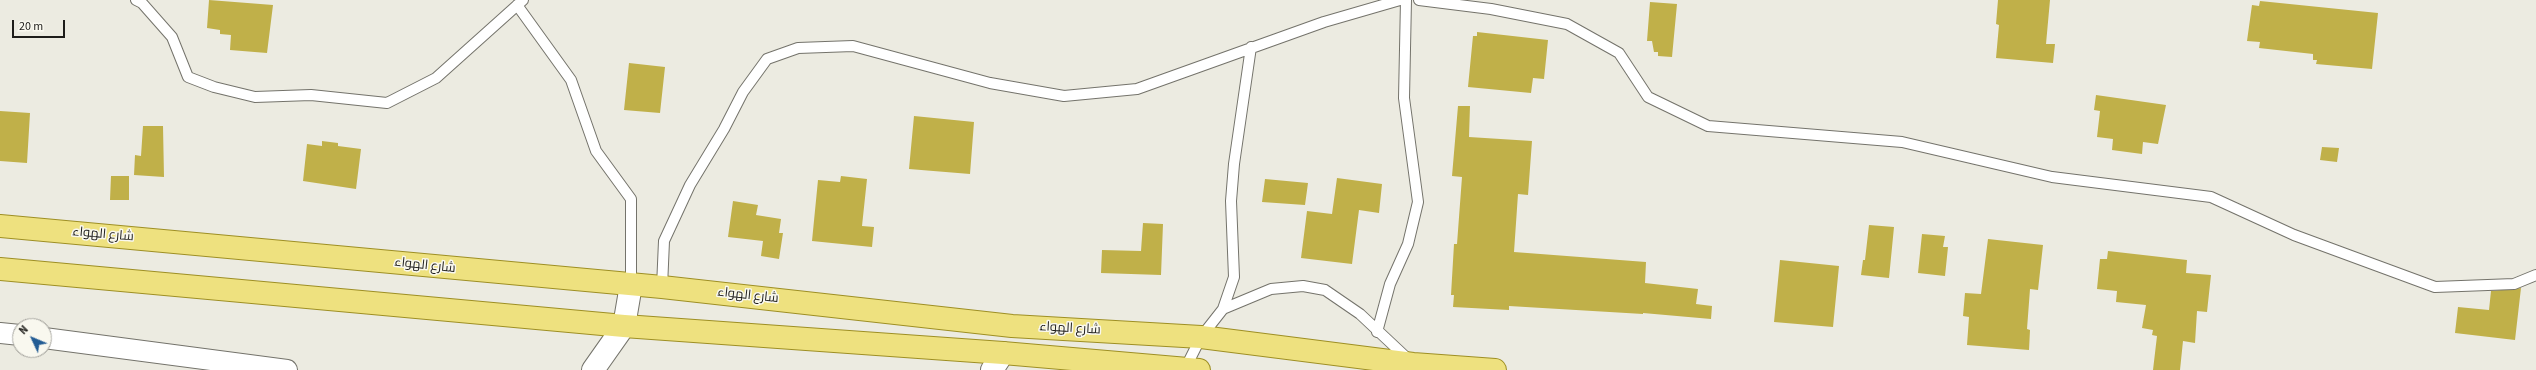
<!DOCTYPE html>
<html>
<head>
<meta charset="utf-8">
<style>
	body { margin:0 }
	#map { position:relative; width:2536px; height:370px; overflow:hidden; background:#ecebe1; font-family:"Source Sans 3",sans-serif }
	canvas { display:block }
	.north { position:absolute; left:12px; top:318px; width:40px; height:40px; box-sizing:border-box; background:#f9f8ef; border:1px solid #a1a09a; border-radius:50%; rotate:314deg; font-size:11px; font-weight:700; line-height:16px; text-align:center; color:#1e1d1a }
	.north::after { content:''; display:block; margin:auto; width:14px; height:18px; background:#235c94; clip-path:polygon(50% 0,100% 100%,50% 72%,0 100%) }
	.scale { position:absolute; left:12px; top:20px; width:53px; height:18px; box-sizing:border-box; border:2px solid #1e1d1a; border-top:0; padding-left:5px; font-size:12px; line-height:14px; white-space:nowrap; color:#1e1d1a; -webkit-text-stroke:3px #f9f8ef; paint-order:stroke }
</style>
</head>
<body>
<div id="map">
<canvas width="2536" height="370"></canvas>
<div class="north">N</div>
<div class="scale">20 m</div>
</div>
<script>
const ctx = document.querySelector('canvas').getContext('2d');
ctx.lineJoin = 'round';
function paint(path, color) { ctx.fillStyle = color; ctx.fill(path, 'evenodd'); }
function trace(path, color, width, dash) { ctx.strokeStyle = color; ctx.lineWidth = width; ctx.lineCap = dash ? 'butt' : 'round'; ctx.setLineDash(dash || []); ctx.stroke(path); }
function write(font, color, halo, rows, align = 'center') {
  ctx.font = font + ' "Source Sans 3",Cairo,sans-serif'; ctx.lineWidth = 3; ctx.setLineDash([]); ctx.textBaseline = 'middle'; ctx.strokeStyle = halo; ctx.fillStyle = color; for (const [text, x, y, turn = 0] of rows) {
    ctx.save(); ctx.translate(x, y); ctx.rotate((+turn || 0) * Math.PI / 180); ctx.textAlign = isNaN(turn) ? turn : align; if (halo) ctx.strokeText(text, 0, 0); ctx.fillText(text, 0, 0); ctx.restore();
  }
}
paint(new Path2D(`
	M209,0L273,5L267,53L230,50L231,35L220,34V30L207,28Z
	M1998,0H2050L2046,44H2055L2053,63L1996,58L1999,25L1996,24Z
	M2260,1L2378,13L2372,69L2316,64L2317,60H2313V54L2259,48L2260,42L2247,41L2252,5L2259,6Z
	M1650,2L1677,4L1672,57L1658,56V52H1654L1652,41H1647Z
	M1477,32L1548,40L1544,79L1533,78L1531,93L1468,87L1473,36H1477Z
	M629,63L665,67L660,113L624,110Z
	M2096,95L2166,105L2158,144L2143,142L2142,154L2112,150L2113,139L2097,137L2100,111L2094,110Z
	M1458,106H1470L1469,137L1532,141L1528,195L1518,194L1514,252L1646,262L1645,283L1698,289L1696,304L1712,306L1711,319L1643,313V314L1509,306V310L1453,307L1454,295H1451L1454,244H1457L1462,177L1452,176Z
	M0,111L30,113L27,163L0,161Z
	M914,116L974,122L970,174L909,169Z
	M143,126H163L164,177L134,175L135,155L141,156Z
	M322,141L338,143V146L361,149L356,189L303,181L307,144L322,146Z
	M2322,147L2339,148L2337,162L2320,160Z
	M111,176H129V200H110Z
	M841,176L867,179L862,226L874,227L872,247L812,241L818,180L840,182Z
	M1337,178L1382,184L1379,213L1359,210L1352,264L1301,258L1307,211L1332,214Z
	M1265,179L1308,183L1305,205L1262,202Z
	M733,201L758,205L756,215L781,219L779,233H783L779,259L761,256L763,241L728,237Z
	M1143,223L1163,224L1161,275L1101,273L1102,250L1141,251Z
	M1869,225L1894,227L1889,278L1861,275L1863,260H1865Z
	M1922,234L1945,236L1943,247H1948L1945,276L1918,273Z
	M1988,239L2043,245L2038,290L2030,289L2027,329L2030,330L2029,350L1967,345L1969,317L1963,316L1965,293L1981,294Z
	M2108,251L2187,260L2186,273L2211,275L2207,312L2197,311L2195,343L2183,341L2180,370H2153L2157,336L2152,335L2153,330L2142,328L2146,305L2116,302L2117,291L2097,289L2100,259H2107Z
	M1780,260L1839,266L1833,327L1774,322Z
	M2521,288L2515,340L2455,333L2458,307L2489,310L2491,291Z`), '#c0b049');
const service = new Path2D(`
	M136,0L142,3L172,37L188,77L214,87L255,97L311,95L387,103L436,78L523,0
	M1419,0L1491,9L1567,24L1619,53L1648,97L1708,126L1902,142L2052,177L2211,197L2294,235L2435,287L2514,284L2536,275
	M517,5L571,80L596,151L631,199V285
	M662,287L664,241L690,185L724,129L743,92L767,59L798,48L853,46L990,83L1064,96L1137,89L1324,22L1400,0
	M1223,309L1271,289L1303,286L1325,290L1360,314L1409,360
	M1377,332L1390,284L1408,244L1418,202L1404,98L1406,0
	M1185,369L1201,337L1223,309L1234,277L1231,201L1234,164L1251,47`);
const minor = new Path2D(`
	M0,333L20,335
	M44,338L287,370`);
const tertiary = new Path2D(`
	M593,370L624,326L631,285
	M992,370L1003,353`);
const primary = new Path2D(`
	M0,226L662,287L1012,326L1201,337L1413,364L1495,370
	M0,269L624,326L1003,353L1199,370`);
trace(service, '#74736b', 12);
trace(minor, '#74736b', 22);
trace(tertiary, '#74736b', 24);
trace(primary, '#9e8f24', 24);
trace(service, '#fff', 10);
trace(minor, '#fff', 20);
trace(tertiary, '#fff', 22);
trace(primary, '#eee17f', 22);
write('13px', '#1e1d1a', '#f9f8ef', [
	["شارع الهواء",103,235,5],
	["شارع الهواء",425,266,6],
	["شارع الهواء",748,296,6],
	["شارع الهواء",1070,329,3]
]);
</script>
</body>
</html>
